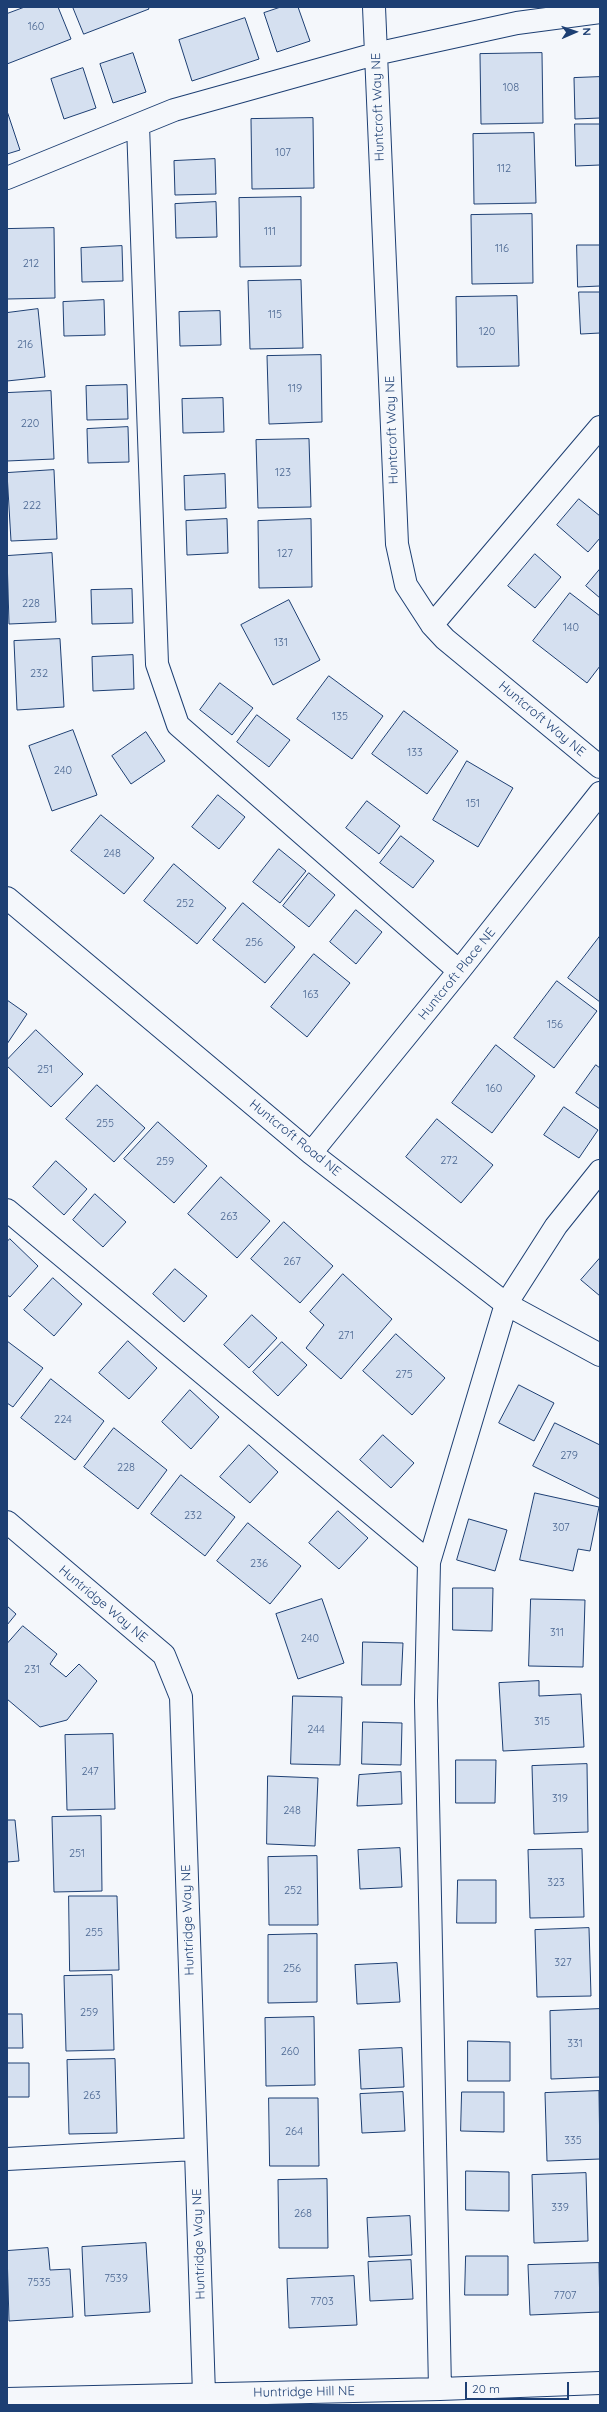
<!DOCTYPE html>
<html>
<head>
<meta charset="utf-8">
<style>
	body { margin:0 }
	#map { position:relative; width:607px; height:2412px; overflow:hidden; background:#f4f7fb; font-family:Quicksand,sans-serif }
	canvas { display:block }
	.frame { position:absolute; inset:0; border:8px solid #1d3f73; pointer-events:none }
	.north { position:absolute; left:555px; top:12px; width:40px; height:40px; -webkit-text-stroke:3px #f4f7fb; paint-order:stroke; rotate:88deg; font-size:11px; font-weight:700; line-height:16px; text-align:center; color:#1d3f73 }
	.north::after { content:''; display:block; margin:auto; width:14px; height:18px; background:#1d3f73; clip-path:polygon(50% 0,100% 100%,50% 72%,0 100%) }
	.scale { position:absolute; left:465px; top:2382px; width:104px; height:18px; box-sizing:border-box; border:2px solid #1d3f73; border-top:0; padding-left:5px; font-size:12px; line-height:14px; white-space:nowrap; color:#1d3f73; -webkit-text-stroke:3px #f4f7fb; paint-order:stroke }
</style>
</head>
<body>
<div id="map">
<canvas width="607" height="2412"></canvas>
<div class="frame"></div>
<div class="north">N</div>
<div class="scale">20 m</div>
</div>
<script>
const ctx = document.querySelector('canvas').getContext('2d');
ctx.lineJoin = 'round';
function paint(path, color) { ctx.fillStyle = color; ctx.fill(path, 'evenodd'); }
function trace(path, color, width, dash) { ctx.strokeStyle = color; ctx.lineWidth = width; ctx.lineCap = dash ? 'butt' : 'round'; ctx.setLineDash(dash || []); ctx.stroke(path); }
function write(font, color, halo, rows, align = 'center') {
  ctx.font = font + ' Quicksand,sans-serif'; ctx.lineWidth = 3; ctx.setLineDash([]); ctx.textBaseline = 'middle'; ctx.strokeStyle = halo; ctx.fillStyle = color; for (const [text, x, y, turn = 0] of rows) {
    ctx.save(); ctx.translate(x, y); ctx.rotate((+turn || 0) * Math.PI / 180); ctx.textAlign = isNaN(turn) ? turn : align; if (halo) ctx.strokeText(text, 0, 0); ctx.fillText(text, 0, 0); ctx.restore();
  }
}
const building = new Path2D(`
	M25,7H58L71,39L7,64V14Z
	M73,7H148L149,9L84,34Z
	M281,7H298L310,41L277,52L264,13Z
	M245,18L259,59L192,81L179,40Z
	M133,53L146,92L113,103L100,64Z
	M542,53L543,123L481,124L480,54Z
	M83,68L96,108L64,119L51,79Z
	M600,77V118L575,119L574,78Z
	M7,111L20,150L7,154Z
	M313,118L314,188L252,189L251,119Z
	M575,124H600V165L576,166Z
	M534,133L536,203L474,204L473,134Z
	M215,159L216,194L175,195L174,161Z
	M301,197V266L240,267L239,198Z
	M216,202L217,237L176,238L175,204Z
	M532,214L533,283L472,284L471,215Z
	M54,228L55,298L7,299V229Z
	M577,245H600V286L578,287Z
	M122,246L123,281L82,282L81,248Z
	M301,280L303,348L250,349L248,281Z
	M579,292H600V333L581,334Z
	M517,296L519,366L457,367L456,297Z
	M104,300L105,335L64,336L63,302Z
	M38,309L45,377L7,381V313Z
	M220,311L221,345L180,346L179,312Z
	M321,355L322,422L269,424L267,356Z
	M127,385L128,419L87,420L86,386Z
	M51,391L54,459L7,461V393Z
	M223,398L224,432L183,433L182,399Z
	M128,427L129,462L88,463L87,429Z
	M309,439L311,507L258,508L256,440Z
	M54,470L57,539L11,541L7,473Z
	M225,474L226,508L185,510L184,476Z
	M579,499L600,516V538L588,552L557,525Z
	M227,519L228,553L187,555L186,521Z
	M311,519L312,587L259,588L258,521Z
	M52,553L56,622L9,624L7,556Z
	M535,554L561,577L535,608L508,586Z
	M600,569V598L586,586Z
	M132,589L133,623L92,624L91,590Z
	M570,593L600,616V666L587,683L533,641Z
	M289,600L320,660L273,685L241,625Z
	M60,639L64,707L17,710L14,641Z
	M133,655L134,689L93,691L92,657Z
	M329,676L383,716L352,759L297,719Z
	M220,683L253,708L232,735L200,710Z
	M404,711L458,751L427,794L372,754Z
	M257,715L290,740L269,767L237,742Z
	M73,730L97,795L52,811L29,746Z
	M146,732L165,761L131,784L112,756Z
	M467,761L513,788L478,847L433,820Z
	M218,795L245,817L219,849L192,827Z
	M367,801L400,826L379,854L346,828Z
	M101,815L154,858L124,894L71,851Z
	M401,836L434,861L413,888L380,863Z
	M279,849L306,871L280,903L253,882Z
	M174,864L226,908L197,944L144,901Z
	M309,873L335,895L309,927L283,906Z
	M243,903L295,947L265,983L213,940Z
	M356,910L382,932L356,964L330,942Z
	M600,936V1002L568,978Z
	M314,954L350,983L307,1037L271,1007Z
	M557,981L597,1011L554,1068L514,1038Z
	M7,1000L27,1014L7,1044Z
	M36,1030L83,1074L51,1107L7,1066V1060Z
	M496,1045L535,1076L492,1133L452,1103Z
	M596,1065L600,1068V1109L576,1093Z
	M97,1085L145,1128L114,1162L66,1119Z
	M564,1107L598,1130L579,1158L544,1135Z
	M437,1119L493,1165L461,1203L406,1157Z
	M158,1122L207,1166L174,1203L124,1159Z
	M56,1161L87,1189L64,1215L33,1187Z
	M221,1177L270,1221L237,1258L188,1214Z
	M95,1194L126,1222L103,1247L73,1220Z
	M284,1222L333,1266L300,1303L251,1259Z
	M10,1239L38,1266L10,1297L7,1295V1242Z
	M600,1258V1296L581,1280Z
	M175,1269L207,1296L184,1322L153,1294Z
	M343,1274L392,1319L341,1379L306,1348L324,1325L310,1312Z
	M53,1278L82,1304L54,1336L24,1310Z
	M252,1315L277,1338L249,1368L224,1345Z
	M396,1334L445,1378L412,1415L363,1371Z
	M7,1341L43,1368L13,1407L7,1403Z
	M128,1341L157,1368L129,1399L99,1373Z
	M282,1342L307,1365L278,1396L253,1372Z
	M51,1379L104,1421L75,1460L21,1418Z
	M519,1385L554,1403L534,1441L499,1423Z
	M190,1390L219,1417L191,1449L162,1422Z
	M555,1423L600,1445V1499L533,1466Z
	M114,1428L167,1470L138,1509L84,1467Z
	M383,1435L414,1463L391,1488L360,1460Z
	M249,1445L278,1472L250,1503L220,1477Z
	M181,1475L235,1517L205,1556L151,1514Z
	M535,1493L599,1507L590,1551L578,1549L573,1571L520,1560Z
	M338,1511L368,1538L339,1569L309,1543Z
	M469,1519L507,1530L495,1571L457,1560Z
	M248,1523L301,1566L270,1604L217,1561Z
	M453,1588H493L492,1631L453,1630Z
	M322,1599L344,1663L298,1679L276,1614Z
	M531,1599L585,1600L583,1667L529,1666Z
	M7,1606L16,1614L7,1625Z
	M23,1626L57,1654L50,1664L66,1677L79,1664L97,1681L67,1720L40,1727L7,1699V1644Z
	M363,1642L403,1643L401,1685H362Z
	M539,1681V1696L581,1694L584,1747L503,1751L499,1683Z
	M293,1696L342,1697L340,1765L291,1764Z
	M363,1722L402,1723L401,1765L362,1764Z
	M113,1734L115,1809L67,1810L65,1735Z
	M456,1760H496L495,1803H456Z
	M587,1764L588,1832L534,1834L532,1766Z
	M401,1772L402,1804L357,1806L359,1775Z
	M268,1776L318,1778L315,1846L267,1844Z
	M101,1816L102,1891L54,1892L52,1817Z
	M7,1820H15L19,1861L7,1862Z
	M400,1848L402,1887L360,1889L358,1850Z
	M582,1849L584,1917L530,1918L528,1850Z
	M317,1856L318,1925H269L268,1857Z
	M458,1880H496V1923H457Z
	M69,1896H117L119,1970L70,1971Z
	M589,1928L591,1996L537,1997L535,1930Z
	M317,1934V2002L268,2003V1935Z
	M397,1963L400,2002L357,2004L355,1965Z
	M112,1975L114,2050L66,2051L64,1976Z
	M600,2009V2077L551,2079L550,2011Z
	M7,2014H22L23,2048H7Z
	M314,2017L315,2085L266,2086L265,2018Z
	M468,2041L510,2042V2081H468Z
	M402,2048L404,2087L361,2089L359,2050Z
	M115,2059L117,2133L69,2134L67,2060Z
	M7,2063H29V2097H7Z
	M599,2091L600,2159L547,2161L545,2093Z
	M403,2092L405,2131L362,2133L360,2094Z
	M462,2092H504V2132L461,2131Z
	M269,2098H318L319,2166H270Z
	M466,2171L509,2172V2211L466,2210Z
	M586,2173L588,2241L534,2243L532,2175Z
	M327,2179L328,2248H279L278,2180Z
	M410,2216L412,2255L369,2257L367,2218Z
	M146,2243L150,2312L85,2316L82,2247Z
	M48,2248L50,2270L70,2269L73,2317L9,2321L7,2251Z
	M466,2256H508V2295H465Z
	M411,2260L413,2299L370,2301L368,2262Z
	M599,2263L600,2312L530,2315L528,2265Z
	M354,2276L357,2325L289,2328L287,2279Z`);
paint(building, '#d5e0f0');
trace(building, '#1d3f73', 1);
const minor = new Path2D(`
	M374,7L397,544L406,585L432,625L445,639L600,767
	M138,125L157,664L178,725L459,971
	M7,178L174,110L375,54L517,23L600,12
	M432,625L600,427
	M7,898L311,1153L506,1304L600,1355
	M311,1153L459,971L600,793
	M7,1210L429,1562
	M7,1522L164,1655L181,1697L204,2394
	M7,2159L195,2149
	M440,2389L426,1701L429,1562L506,1304L556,1226L600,1171
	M7,2399L440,2389L600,2383`);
trace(minor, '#1d3f73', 24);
trace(minor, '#f4f7fb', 22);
write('11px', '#4b6792', null, [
	["160",36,27],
	["108",511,88],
	["107",283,153],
	["112",504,169],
	["111",270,232],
	["116",502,249],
	["212",31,264],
	["115",275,315],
	["120",487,332],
	["216",25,345],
	["119",295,389],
	["220",30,424],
	["123",283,473],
	["222",32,506],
	["127",285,554],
	["228",31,604],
	["140",571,628],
	["131",281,643],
	["232",39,674],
	["135",340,717],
	["133",415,753],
	["240",63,771],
	["151",473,804],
	["248",112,854],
	["252",185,904],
	["256",254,943],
	["163",311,995],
	["156",555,1025],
	["251",45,1070],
	["160",494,1089],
	["255",105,1124],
	["272",449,1161],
	["259",165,1162],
	["263",229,1217],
	["267",292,1262],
	["271",346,1336],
	["275",404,1375],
	["224",63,1420],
	["279",569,1456],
	["228",126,1468],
	["232",193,1516],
	["307",561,1528],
	["236",259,1564],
	["311",557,1633],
	["240",310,1639],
	["231",32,1670],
	["315",542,1722],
	["244",316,1730],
	["247",90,1772],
	["319",560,1799],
	["248",292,1811],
	["251",77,1854],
	["323",556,1883],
	["252",293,1891],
	["255",94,1933],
	["327",563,1963],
	["256",292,1969],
	["259",89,2013],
	["331",575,2044],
	["260",290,2052],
	["263",92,2096],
	["264",294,2132],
	["335",573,2141],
	["339",560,2208],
	["268",303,2214],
	["7539",116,2279],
	["7535",39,2283],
	["7707",565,2296],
	["7703",322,2302]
]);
write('13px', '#1d3f73', '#f4f7fb', [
	["Huntcroft Way NE",378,107,-92],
	["Huntcroft Way NE",392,430,-92],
	["Huntcroft Way NE",542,719,40],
	["Huntcroft Place NE",457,974,-51],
	["Huntcroft Road NE",295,1138,39],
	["Huntridge Way NE",103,1604,40],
	["Huntridge Way NE",188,1920,-92],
	["Huntridge Way NE",199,2244,-92],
	["Huntridge Hill NE",304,2392,-1]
]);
</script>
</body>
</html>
